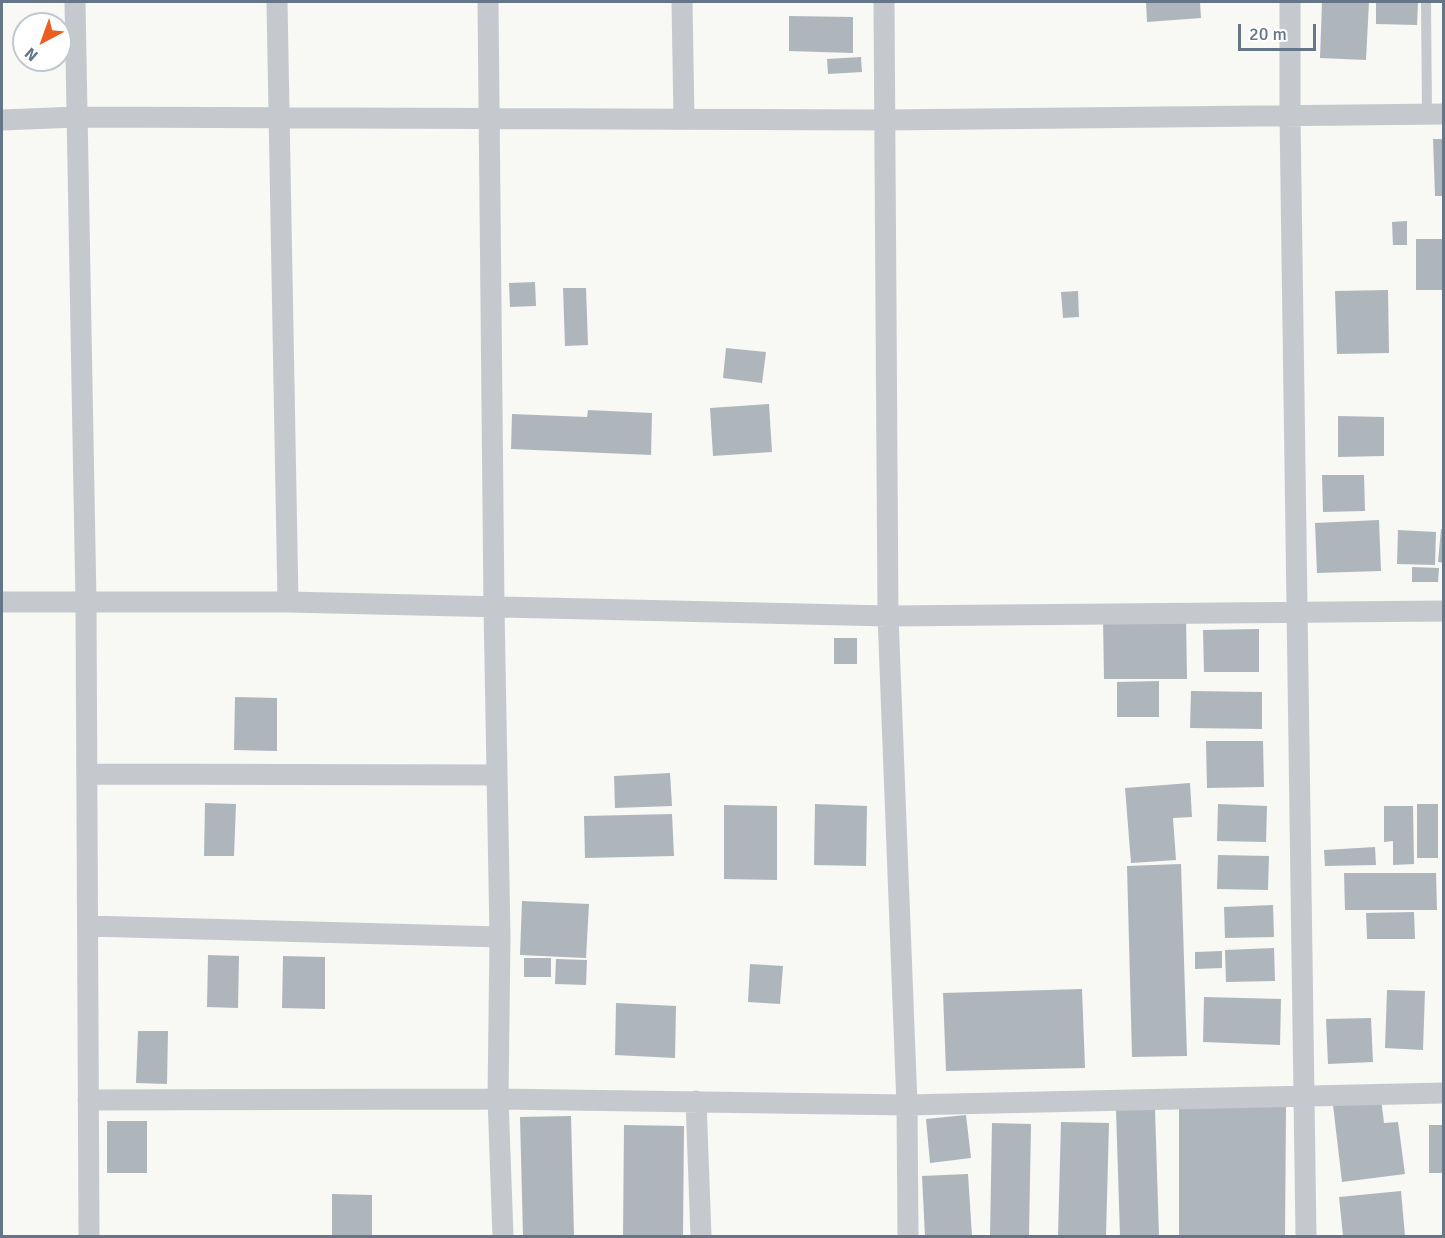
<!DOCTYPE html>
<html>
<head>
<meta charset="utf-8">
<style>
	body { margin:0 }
	#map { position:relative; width:1445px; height:1238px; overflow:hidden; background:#f8f8f5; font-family:Signika,sans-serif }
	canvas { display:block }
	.frame { position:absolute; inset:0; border:3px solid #657688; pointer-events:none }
	.north { position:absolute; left:12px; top:12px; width:60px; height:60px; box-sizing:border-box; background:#fff; border:2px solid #c1c8cf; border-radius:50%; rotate:221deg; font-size:16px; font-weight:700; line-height:24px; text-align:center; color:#657688 }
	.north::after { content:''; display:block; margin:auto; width:21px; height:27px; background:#ee5c1f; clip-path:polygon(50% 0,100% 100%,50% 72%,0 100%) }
	.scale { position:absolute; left:1238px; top:24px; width:78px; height:27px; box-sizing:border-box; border:3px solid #657688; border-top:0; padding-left:8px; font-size:18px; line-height:21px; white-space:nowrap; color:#657688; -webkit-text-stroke:4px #fff; paint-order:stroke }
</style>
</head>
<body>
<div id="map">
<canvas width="1445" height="1238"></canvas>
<div class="frame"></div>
<div class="north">N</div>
<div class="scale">20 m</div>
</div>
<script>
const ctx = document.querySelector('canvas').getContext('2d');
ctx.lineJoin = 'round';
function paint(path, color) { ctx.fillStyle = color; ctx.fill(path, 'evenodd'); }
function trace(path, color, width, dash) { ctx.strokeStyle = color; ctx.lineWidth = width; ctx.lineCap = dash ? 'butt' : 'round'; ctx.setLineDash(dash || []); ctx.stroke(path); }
paint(new Path2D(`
	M1146,2H1200L1201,18L1147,22Z
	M1322,2H1369L1366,60L1320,58Z
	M1376,2H1418L1417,25L1376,24Z
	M789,16L853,17V53L789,51Z
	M861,57L862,72L828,74L827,59Z
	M1433,139H1444V196H1435Z
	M1407,221V245H1393L1392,222Z
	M1416,239H1444V290H1416Z
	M535,282L536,306L510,307L509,283Z
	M563,288H586L588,345L565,346Z
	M1388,290L1389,353L1337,354L1335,291Z
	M1078,291L1079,317L1063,318L1061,292Z
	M726,348L766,352L762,383L723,378Z
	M769,404L772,452L713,456L710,408Z
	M588,410L652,413L651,455L511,449L512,414L587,417Z
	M1338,416L1384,417V456L1338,457Z
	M1322,475H1364L1365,511L1323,512Z
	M1379,520L1381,571L1317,573L1315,523Z
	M1441,529H1444V563L1438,562Z
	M1398,530L1436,532L1435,565L1397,564Z
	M1412,567L1439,568L1438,582H1412Z
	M1186,618L1187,679H1104L1103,619Z
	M1259,629V672H1204L1203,630Z
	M834,638H857V664H834Z
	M1159,681V717H1117V682Z
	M1191,691L1262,692V729L1190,728Z
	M235,697L277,698V751L234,750Z
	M1206,741H1263L1264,787L1207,788Z
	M670,773L672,806L615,808L614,776Z
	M1190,783L1192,817L1173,818L1176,860L1131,863L1125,788Z
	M205,803L236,804L234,856H204Z
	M815,804L867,806L866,866L814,865Z
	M1218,804L1267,806L1266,842L1217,841Z
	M1417,804H1438V858H1417Z
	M724,805L777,806V880L724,879Z
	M1384,806H1413L1414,864L1393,865V841L1384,842Z
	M672,814L674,856L585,858L584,816Z
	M1375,847L1376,865L1325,866L1324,850Z
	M1218,855L1269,856L1268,890L1217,889Z
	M1181,864L1187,1056L1132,1057L1127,866Z
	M1344,873H1436L1437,910H1345Z
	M522,901L589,904L586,958L520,955Z
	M1273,905L1274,937L1225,938L1224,907Z
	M1414,912L1415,939H1367L1366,913Z
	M1274,948L1275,981L1226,982L1225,950Z
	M1222,951V968L1195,969V952Z
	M208,955L239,956L238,1008L207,1007Z
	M283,956L325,957V1009L282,1008Z
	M524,958H551V977H524Z
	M556,959L587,960L586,985L555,984Z
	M750,964L783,966L780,1004L748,1002Z
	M1082,989L1085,1068L946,1071L943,993Z
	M1387,990L1425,991L1423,1050L1385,1048Z
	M1204,997L1281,999L1280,1045L1203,1042Z
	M616,1003L676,1006L675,1058L615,1055Z
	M1371,1018L1373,1062L1328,1064L1326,1019Z
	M138,1031H168L167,1084L136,1083Z
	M1381,1099L1384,1123L1398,1122L1405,1174L1342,1182L1333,1105Z
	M1179,1106L1286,1107L1285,1236H1179Z
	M1155,1109L1159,1236H1120L1116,1110Z
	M966,1115L971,1158L930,1163L926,1119Z
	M571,1116L574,1236H523L520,1117Z
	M107,1121H147V1173H107Z
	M1061,1122L1109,1123L1106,1236H1058Z
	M992,1123L1031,1124L1029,1236H990Z
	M624,1125L684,1126L683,1236H623Z
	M1429,1125H1444V1173H1429Z
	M968,1174L972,1236H925L922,1176Z
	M1401,1191L1405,1236H1343L1339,1197Z
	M332,1194L372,1195V1236H332Z`), '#aeb6bc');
trace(new Path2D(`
	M1426,2L1427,114`), '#c5c9cd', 10);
trace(new Path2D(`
	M75,2L86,602L89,1236
	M277,2L288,602
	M488,2L494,607L500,937L498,1099L503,1236
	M682,2L684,119
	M884,2L888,616L907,1105L908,1236
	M1290,2V116L1306,1236
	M2,120L77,117L885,120L1444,114
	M2,602H288L888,616L1444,611
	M87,774L497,775
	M88,926L500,937
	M88,1100L498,1099L907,1105L1444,1093
	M696,1101L701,1236`), '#c5c9cd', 21);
</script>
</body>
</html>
